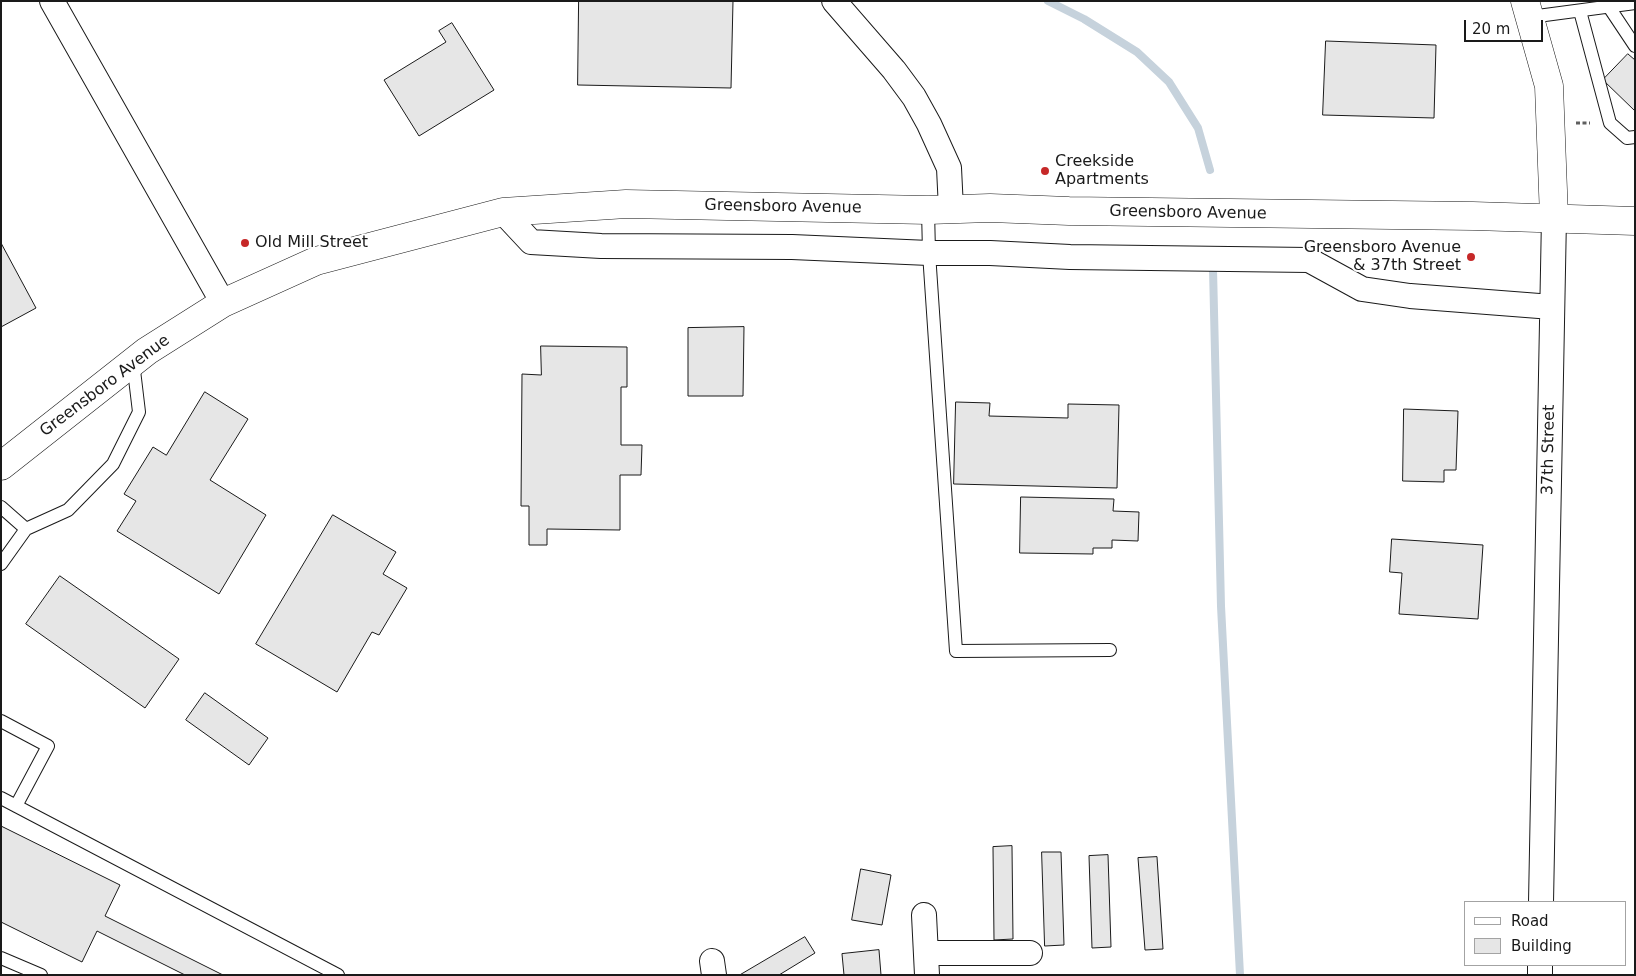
<!DOCTYPE html>
<html>
<head>
<meta charset="utf-8">
<style>
	body { margin:0 }
	#map { position:relative; width:1636px; height:976px; overflow:hidden; background:#fff; font-family:"DejaVu Sans",sans-serif }
	canvas { display:block }
	.frame { position:absolute; inset:0; border:2px solid #1a1a1a; pointer-events:none }
	.legend { position:absolute; left:1464px; top:901px; width:162px; height:65px; box-sizing:border-box; background:#fff; border:1px solid #a3a3a3; margin:0; padding:6px 9px; list-style:none; font-size:15px; color:#1a1a1a }
	.legend li { display:flex; align-items:center; gap:10px; height:25px }
	.legend b { width:25px; border:1px solid #a3a3a3 }
	.scale { position:absolute; left:1464px; top:20px; width:79px; height:22px; box-sizing:border-box; border:2px solid #1a1a1a; border-top:0; padding-left:6px; font-size:15px; line-height:18px; white-space:nowrap; color:#1a1a1a; -webkit-text-stroke:4px #fff; paint-order:stroke }
</style>
</head>
<body>
<div id="map">
<canvas width="1636" height="976"></canvas>
<div class="frame"></div>
<ul class="legend">
<li><b style="height:6px;background:#fff"></b>Road</li>
<li><b style="height:14px;background:#e6e6e6"></b>Building</li>
</ul>
<div class="scale">20 m</div>
</div>
<script>
const ctx = document.querySelector('canvas').getContext('2d');
ctx.lineJoin = 'round';
function trace(path, color, width, dash) { ctx.strokeStyle = color; ctx.lineWidth = width; ctx.lineCap = dash ? 'butt' : 'round'; ctx.setLineDash(dash || []); ctx.stroke(path); }
function paint(path, color) { ctx.fillStyle = color; ctx.fill(path, 'evenodd'); }
function write(font, color, halo, rows, align = 'center') {
  ctx.font = font + ' "DejaVu Sans",sans-serif'; ctx.lineWidth = 4; ctx.setLineDash([]); ctx.textBaseline = 'middle'; ctx.strokeStyle = halo; ctx.fillStyle = color; for (const [text, x, y, turn = 0] of rows) {
    ctx.save(); ctx.translate(x, y); ctx.rotate((+turn || 0) * Math.PI / 180); ctx.textAlign = isNaN(turn) ? turn : align; if (halo) ctx.strokeText(text, 0, 0); ctx.fillText(text, 0, 0); ctx.restore();
  }
}
trace(new Path2D(`
	M1048,1L1084,19L1137,52L1169,82L1198,128L1210,170
	M1213,269L1221,606L1240,975`), '#c6d2dc', 8);
const building = new Path2D(`
	M579,1H733L731,88L578,85Z
	M452,23L494,90L419,136L384,80L446,42L439,31Z
	M1326,41L1436,45L1434,118L1323,115Z
	M1628,54L1635,60V111L1603,80Z
	M1,243L36,308L1,327Z
	M744,327L743,396H688V328Z
	M541,346L627,347V387H621V445H642L641,475H620V530L547,529V545H529V506H521L522,374L541,375Z
	M205,392L248,419L210,480L266,515L219,594L117,531L136,501L124,494L153,447L166,455Z
	M956,402L990,403L989,416L1068,418V404L1119,405L1117,488L954,484Z
	M1404,409L1458,411L1456,470H1444V482L1403,481Z
	M1021,497L1114,499L1113,511L1139,512L1138,541L1112,540V548H1093V554L1020,553Z
	M333,515L396,552L383,574L407,588L379,635L372,632L337,692L256,644Z
	M1392,539L1483,545L1478,619L1399,614L1402,573L1390,572Z
	M60,576L179,659L145,708L26,624Z
	M205,693L268,738L249,765L186,720Z
	M1,826L120,885L105,916L223,975H185L97,931L82,962L1,922Z
	M1012,846L1013,939L994,940L993,847Z
	M1042,852H1061L1064,945L1045,946Z
	M1108,855L1111,947L1092,948L1089,856Z
	M1157,857L1163,949L1145,950L1138,858Z
	M861,869L891,875L882,925L852,920Z
	M805,937L815,953L779,975H740Z
	M879,950L881,975H844L842,954Z`);
paint(building, '#e6e6e6');
trace(building, '#1a1a1a', 1);
const service = new Path2D(`
	M1609,7L1635,46
	M1580,11L1610,123L1627,138L1635,137
	M1530,17L1635,3
	M928,210L929,253L956,651L1110,650
	M1,507L26,529
	M1,564L26,529L68,510L113,464L139,412L133,362
	M1,721L48,746L16,806
	M1,798L338,975
	M1,958L41,975`);
const minor = new Path2D(`
	M52,1L223,303
	M834,1L894,70L914,97L929,124L949,168L951,209
	M503,212L531,242L601,246L792,247L929,253H990L1070,257L1309,260L1362,289L1410,296L1552,307
	M1541,902L1554,217
	M924,915L927,975
	M926,953H1030
	M712,961L714,975
	M1540,975V965`);
const tertiary = new Path2D(`
	M1525,1L1549,86L1554,217`);
const secondary = new Path2D(`
	M1,466L147,351L223,303L316,261L503,212L626,204L928,210L990,208L1069,211L1473,216L1635,221`);
trace(service, '#1a1a1a', 14);
trace(minor, '#1a1a1a', 26);
trace(tertiary, '#1a1a1a', 29);
trace(secondary, '#1a1a1a', 29);
trace(new Path2D(`
	M1576,123H1590`), '#5f5f5f', 3, [4, 2.5]);
trace(service, '#fff', 12);
trace(minor, '#fff', 24);
trace(tertiary, '#fff', 28);
trace(secondary, '#fff', 28);
for (const [x, y, r, color] of [
	[1045,171,5,"#c62828"],
	[245,243,5,"#c62828"],
	[1471,257,5,"#c62828"]
]) { const dot = new Path2D(); dot.arc(x, y, r, 0, 2 * Math.PI); ctx.fillStyle = color; ctx.fill(dot); trace(dot, '#fff', 2); }
write('16px', '#1a1a1a', '#fff', [
	["Creekside",1055,162],
	["Apartments",1055,180],
	["Old Mill Street",255,243],
	["Greensboro Avenue",1461,248,"right"],
	["& 37th Street",1461,266,"right"]
], 'left');
write('16px', '#1a1a1a', '#fff', [
	["Greensboro Avenue",783,207,1],
	["Greensboro Avenue",1188,213,1],
	["Greensboro Avenue",105,386,-37],
	["37th Street",1549,450,-89]
]);
</script>
</body>
</html>
